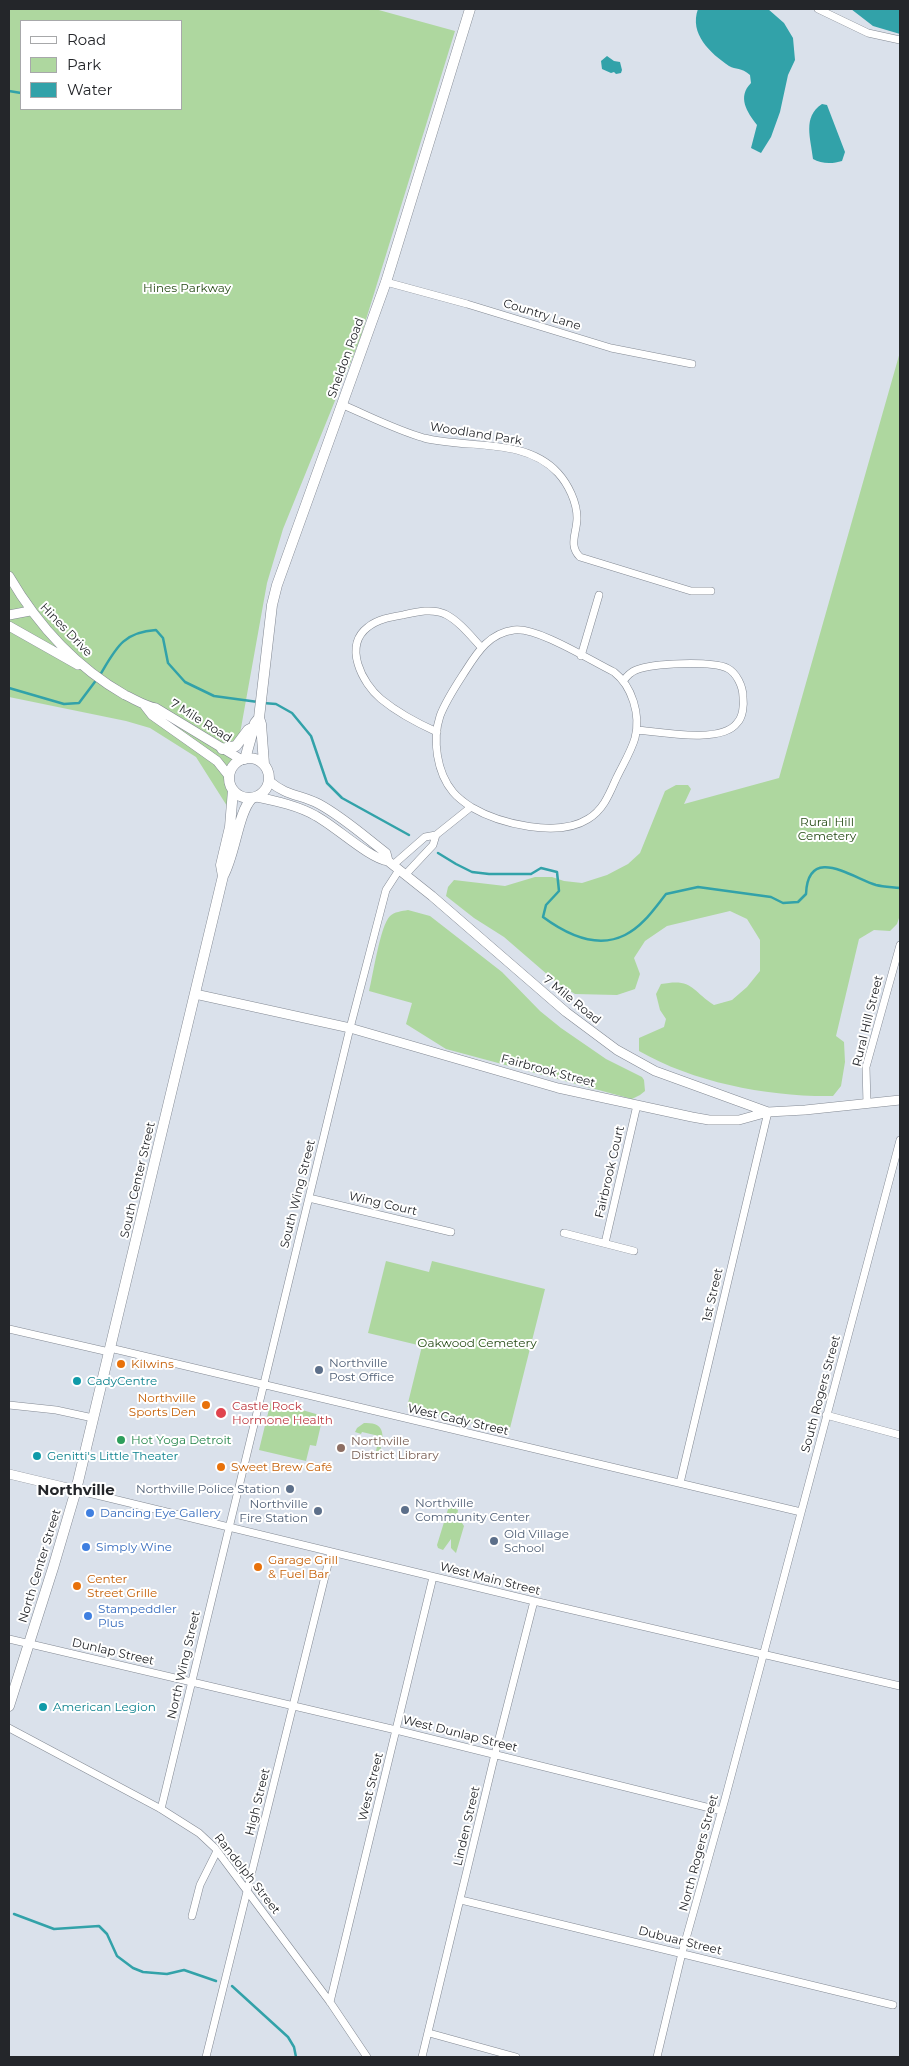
<!DOCTYPE html>
<html>
<head>
<meta charset="utf-8">
<style>
	body { margin:0 }
	#map { position:relative; width:909px; height:2066px; overflow:hidden; background:#dae1eb; font-family:Montserrat,sans-serif }
	canvas { display:block }
	.frame { position:absolute; inset:0; border:10px solid #24262a; pointer-events:none }
	.legend { position:absolute; left:20px; top:20px; width:162px; height:90px; box-sizing:border-box; background:#fff; border:1px solid #a7a8aa; margin:0; padding:6px 9px; list-style:none; font-size:15px; color:#24262a }
	.legend li { display:flex; align-items:center; gap:10px; height:25px }
	.legend b { width:25px; border:1px solid #a7a8aa }
</style>
</head>
<body>
<div id="map">
<canvas width="909" height="2066"></canvas>
<div class="frame"></div>
<ul class="legend">
<li><b style="height:6px;background:#fff"></b>Road</li>
<li><b style="height:14px;background:#aed79f"></b>Park</li>
<li><b style="height:14px;background:#32a2a9"></b>Water</li>
</ul>
</div>
<script>
const ctx = document.querySelector('canvas').getContext('2d');
ctx.lineJoin = 'round';
function paint(path, color) { ctx.fillStyle = color; ctx.fill(path, 'evenodd'); }
function trace(path, color, width, dash) { ctx.strokeStyle = color; ctx.lineWidth = width; ctx.lineCap = dash ? 'butt' : 'round'; ctx.setLineDash(dash || []); ctx.stroke(path); }
function write(font, color, halo, rows, align = 'center') {
  ctx.font = font + ' Montserrat,sans-serif'; ctx.lineWidth = 4; ctx.setLineDash([]); ctx.textBaseline = 'middle'; ctx.strokeStyle = halo; ctx.fillStyle = color; for (const [text, x, y, turn = 0] of rows) {
    ctx.save(); ctx.translate(x, y); ctx.rotate((+turn || 0) * Math.PI / 180); ctx.textAlign = isNaN(turn) ? turn : align; if (halo) ctx.strokeText(text, 0, 0); ctx.fillText(text, 0, 0); ctx.restore();
  }
}
paint(new Path2D(`
	M9,9H375L455,31L360,339L283,529L267,583L227,806L196,757L150,728L126,721L9,697ZM21,21H181V109H21Z
	M900,352V915L897,924L890,931L874,930L859,939L836,1036L844,1042L845,1062L841,1086L833,1096C769,1097 695,1083 639,1051V1038L664,1027L666,1019L660,1010L656,994L661,984C693,978 691,990 714,1005L732,1000L747,987L760,971V940L747,919L730,911L667,926L645,941L634,958L640,974L635,989L617,995L575,994L556,982L504,937L474,918L446,896L448,887L454,880L505,886L535,877H552L564,881L582,883L607,875L628,864L640,853L665,791L676,785H688L691,789L684,804L779,778Z
	M408,910L430,916L502,972L540,1011L561,1028L606,1059L642,1077L644,1080L645,1091L640,1095L632,1099L446,1049L406,1024L412,1003L369,991C373,976 380,926 390,916C394,912 402,911 408,910Z
	M386,1261L429,1272L432,1261L545,1289L509,1432L407,1407L422,1346L368,1333Z
	M271,1401L323,1416L316,1446L310,1445L306,1461L259,1450Z
	M364,1423C386,1422 384,1436 380,1452L376,1451L379,1436L362,1432L361,1434L355,1432L357,1428Z
	M449,1506L458,1510L456,1521L458,1522L460,1520L464,1526L456,1553L451,1548V1539L443,1550L438,1548L437,1545Z`), '#aed79f');
paint(new Path2D(`
	M698,9H768L784,23L793,38L795,60L788,75L780,112L771,137L761,153L751,148L757,125C747,112 737,97 751,83L750,75C741,67 736,70 729,66C710,53 689,34 698,9Z
	M851,9H900V34L873,26Z
	M607,56L614,61L620,62L622,70L621,73L616,74L614,72L611,73L602,69L601,61Z
	M822,104L827,105L845,152L842,161C833,164 821,164 813,159C811,139 802,117 822,104Z`), '#32a2a9');
trace(new Path2D(`
	M9,91L21,93
	M100,675C116,648 123,632 156,630L163,638L168,663L185,682L214,696L258,702
	M9,688L64,704L79,703L97,679
	M263,703L276,704L292,713L311,736L327,783L342,798L409,835
	M438,853L456,864L472,872L489,874H531L541,868L557,872L559,891L546,905L543,917C566,934 597,949 625,935C643,926 654,909 666,894L698,887L771,897L783,903L798,902L806,894C808,845 851,877 876,885C884,887 893,887 900,888
	M14,1914L54,1929L99,1926L107,1934L117,1956L133,1968L143,1972L167,1974L184,1970L216,1981
	M232,1986L288,2037L294,2047L296,2057`), '#32a2a9', 2.5);
const minor = new Path2D(`
	M818,9L868,33L900,40
	M386,282L467,304L611,348L692,364
	M343,405C369,416 396,430 424,438C467,449 525,437 558,473C568,484 577,502 577,518C577,533 568,545 580,557L691,591H711
	M581,656L599,595
	M624,680C627,676 631,672 636,670C653,663 710,661 727,668C737,673 743,687 743,697C744,705 743,717 737,723C722,744 660,732 637,730
	M437,732C417,723 398,713 381,699C362,683 343,646 368,627C378,619 391,617 403,615C416,612 432,608 445,614C459,621 470,635 481,647
	M436,835L471,807C500,824 558,838 588,819C603,810 609,795 616,779C622,766 631,752 635,738C641,715 632,686 614,672C591,661 538,627 514,630C490,633 478,651 466,670C457,684 446,700 440,716C432,740 437,773 453,792C458,798 465,803 471,807
	M393,865L425,837L436,835L433,845L405,875
	M867,1104L866,1067L900,945
	M309,1198L451,1232
	M564,1233L634,1251
	M605,1243L637,1105
	M9,1329L109,1352
	M110,1348L801,1512
	M9,1405L56,1410L93,1418
	M826,1415L900,1435
	M680,1483L768,1112
	M76,1490L534,1601L900,1686
	M9,1639L396,1730L722,1811
	M9,1728L161,1809L199,1833L215,1848L330,2002L367,2057
	M161,1809L350,1028L386,890L399,870
	M461,1900L893,2005
	M192,1916L200,1885L217,1851
	M330,2002L433,1577
	M429,2033L516,2057
	M206,2057L331,1552
	M422,2057L495,1754L534,1601
	M657,2057L682,1953L725,1799L900,1140`);
const tertiary = new Path2D(`
	M9,576C37,624 76,667 125,695C136,700 145,706 156,708L242,760
	M9,615L30,611
	M9,626L78,665
	M145,706L152,715L217,761L229,776
	M269,781C288,797 300,794 319,804C343,817 364,836 386,853L388,861
	M257,797C276,801 299,806 316,816C335,826 370,859 388,861L432,896L566,1012L617,1050L655,1071L768,1112
	M195,994L350,1028L558,1088L692,1117L709,1120H739L768,1112L805,1110L900,1100
	M9,1474L76,1490`);
const secondary = new Path2D(`
	M222,749L236,746L248,730L254,727
	M229 778a20 20 0 1 1 40 0a20 20 0 1 1-40 0Z
	M245,759L255,723L259,718
	M264,764L261,724L259,718L272,605L277,585L386,282L470,9
	M223,876L221,865L230,827L233,790
	M9,1706L53,1568L76,1490L223,876C235,855 238,812 252,798`);
trace(minor, '#838993', 8);
trace(tertiary, '#838993', 10);
trace(secondary, '#838993', 11);
trace(minor, '#fff', 7);
trace(tertiary, '#fff', 9);
trace(secondary, '#fff', 10);
for (const [x, y, r, color] of [
	[121,1364,5,"#e8710a"],
	[319,1370,5,"#5c6f8a"],
	[77,1381,5,"#0f9aa8"],
	[206,1405,5,"#e8710a"],
	[221,1413,6,"#e0444e"],
	[121,1440,5,"#2e9e5b"],
	[341,1448,5,"#8d6e63"],
	[37,1456,5,"#0f9aa8"],
	[221,1467,5,"#e8710a"],
	[290,1489,5,"#5c6f8a"],
	[405,1510,5,"#5c6f8a"],
	[318,1511,5,"#5c6f8a"],
	[90,1513,5,"#3f7fe0"],
	[494,1541,5,"#5c6f8a"],
	[86,1547,5,"#3f7fe0"],
	[258,1567,5,"#e8710a"],
	[77,1586,5,"#e8710a"],
	[88,1616,5,"#3f7fe0"],
	[43,1707,5,"#0f9aa8"]
]) { const dot = new Path2D(); dot.arc(x, y, r, 0, 2 * Math.PI); ctx.fillStyle = color; ctx.fill(dot); trace(dot, '#fff', 2); }
write('12px', '#264b16', '#fff', [
	["Hines Parkway",187,288],
	["Rural Hill",827,822],
	["Cemetery",827,836],
	["Oakwood Cemetery",477,1343]
]);
write('12px', '#24262a', '#fff', [
	["Country Lane",542,315,17],
	["Sheldon Road",346,358,-70],
	["Woodland Park",476,434,9],
	["Hines Drive",66,630,46],
	["7 Mile Road",201,721,32],
	["7 Mile Road",572,1000,39],
	["Rural Hill Street",868,1021,-76],
	["Fairbrook Street",548,1071,15],
	["Fairbrook Court",610,1172,-77],
	["South Center Street",138,1180,-77],
	["South Wing Street",298,1194,-76],
	["Wing Court",383,1204,13],
	["1st Street",713,1295,-77],
	["South Rogers Street",821,1394,-75],
	["West Cady Street",458,1420,13],
	["North Center Street",40,1566,-73],
	["West Main Street",490,1579,14],
	["Dunlap Street",113,1652,13],
	["North Wing Street",184,1665,-77],
	["West Dunlap Street",460,1734,14],
	["West Street",371,1787,-76],
	["High Street",258,1802,-76],
	["Linden Street",467,1826,-77],
	["North Rogers Street",699,1853,-75],
	["Randolph Street",247,1874,52],
	["Dubuar Street",680,1941,14]
]);
write('12px', '#4e5e75', '#fff', [
	["Northville",329,1363],
	["Post Office",329,1377],
	["Northville Police Station",280,1489,"right"],
	["Northville",415,1503],
	["Community Center",415,1517],
	["Northville",308,1504,"right"],
	["Fire Station",308,1518,"right"],
	["Old Village",504,1534],
	["School",504,1548]
], 'left');
write('12px', '#c56008', '#fff', [
	["Kilwins",131,1364],
	["Northville",196,1398,"right"],
	["Sports Den",196,1412,"right"],
	["Sweet Brew Café",231,1467],
	["Garage Grill",268,1560],
	["& Fuel Bar",268,1574],
	["Center",87,1579],
	["Street Grille",87,1593]
], 'left');
write('12px', '#0d838f', '#fff', [
	["CadyCentre",87,1381],
	["Genitti's Little Theater",47,1456],
	["American Legion",53,1707]
], 'left');
write('12px', '#be3a42', '#fff', [
	["Castle Rock",232,1406],
	["Hormone Health",232,1420]
], 'left');
write('12px', '#27864d', '#fff', [
	["Hot Yoga Detroit",131,1440]
], 'left');
write('12px', '#785e54', '#fff', [
	["Northville",351,1441],
	["District Library",351,1455]
], 'left');
write('12px', '#366cbe', '#fff', [
	["Dancing Eye Gallery",100,1513],
	["Simply Wine",96,1547],
	["Stampeddler",98,1609],
	["Plus",98,1623]
], 'left');
write('bold 15px', '#24262a', '#fff', [
	["Northville",76,1491]
]);
</script>
</body>
</html>
